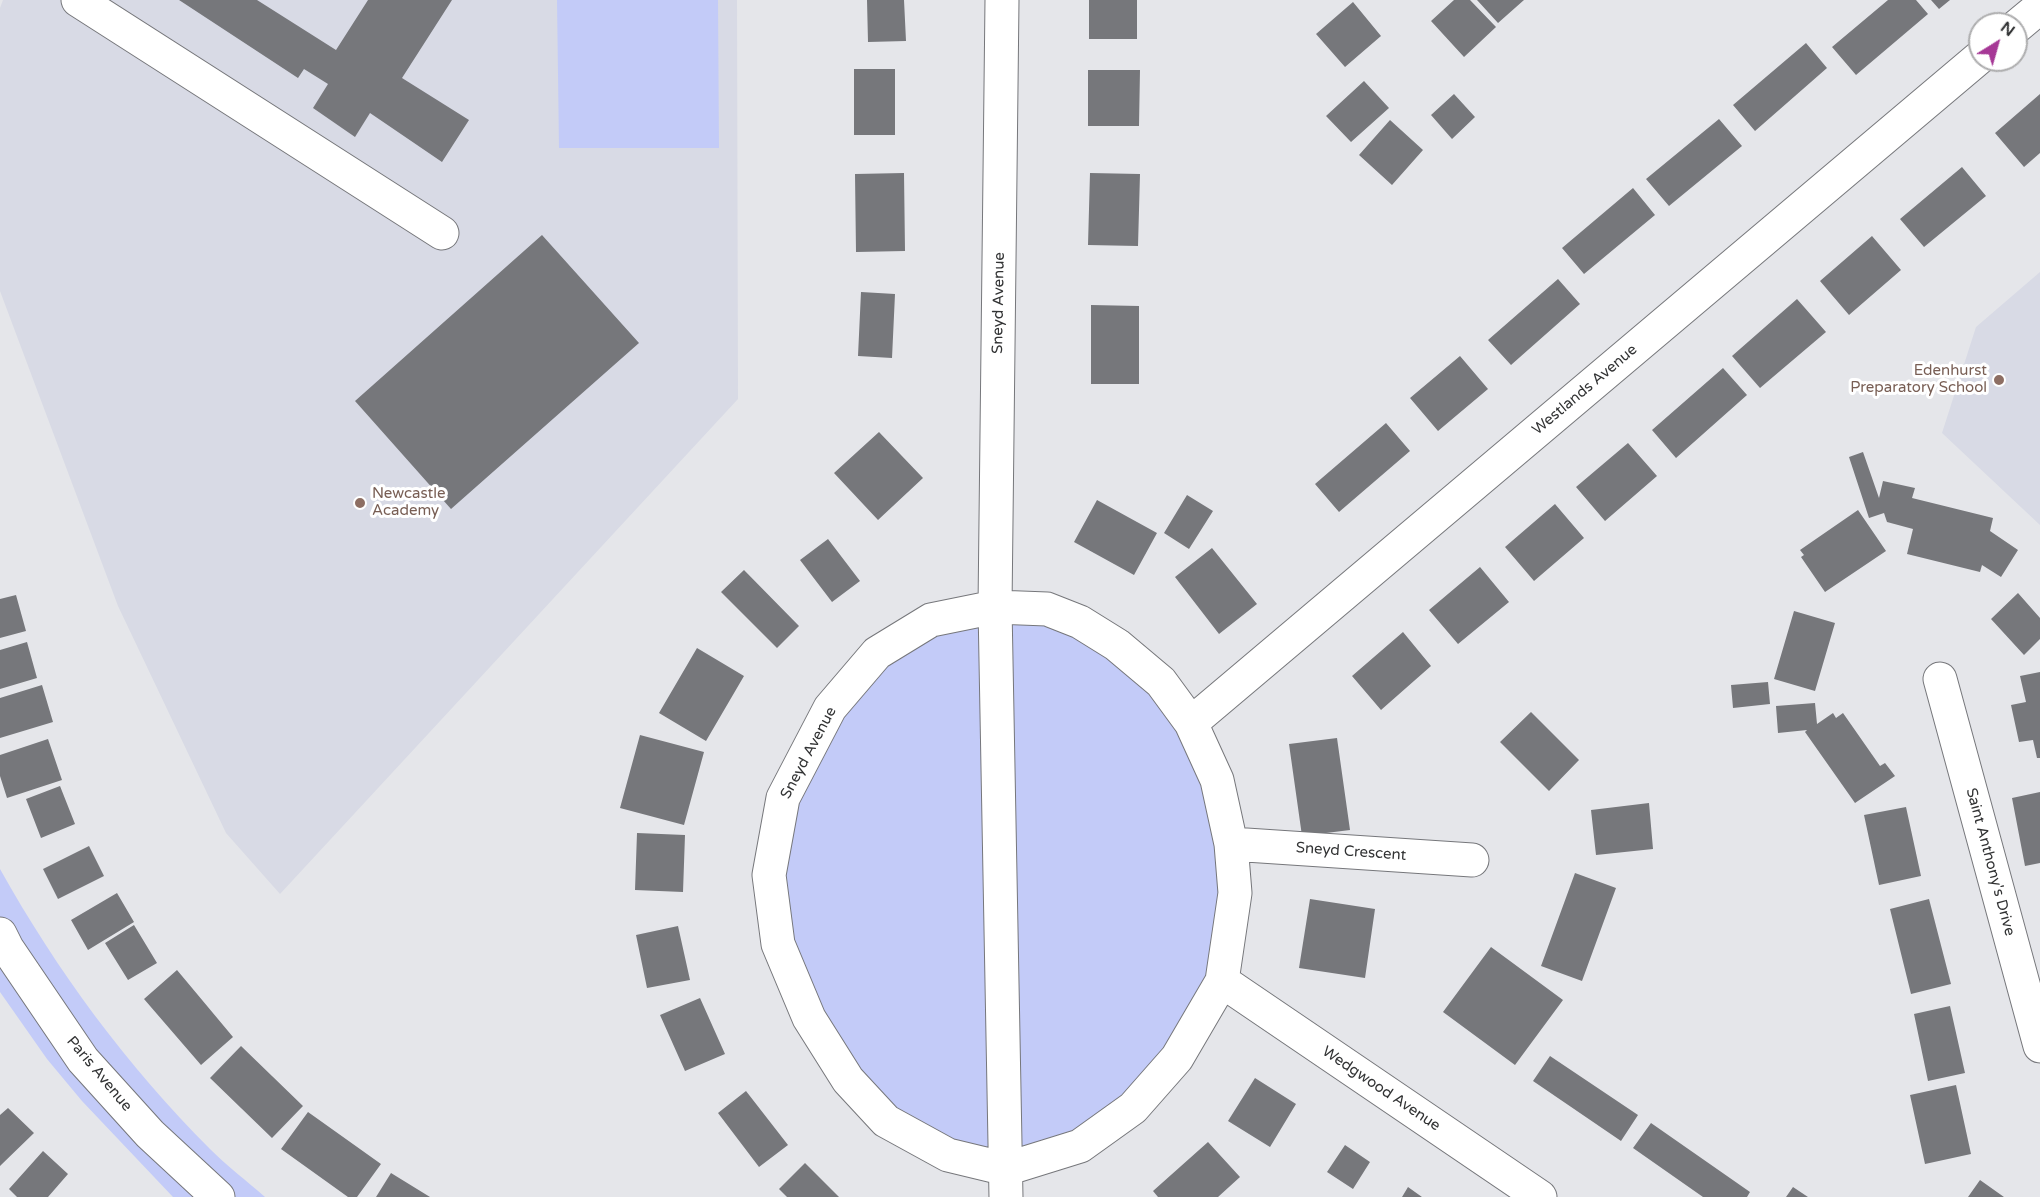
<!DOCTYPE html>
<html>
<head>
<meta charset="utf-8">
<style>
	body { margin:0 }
	#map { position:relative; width:2040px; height:1197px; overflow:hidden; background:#e5e6ea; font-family:"Varela Round",sans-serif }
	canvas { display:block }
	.north { position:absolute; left:1968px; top:12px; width:60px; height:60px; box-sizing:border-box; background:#fff; border:2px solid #adadae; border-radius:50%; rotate:37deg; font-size:16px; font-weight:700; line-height:24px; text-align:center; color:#323334 }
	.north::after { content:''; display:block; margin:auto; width:21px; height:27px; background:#a63896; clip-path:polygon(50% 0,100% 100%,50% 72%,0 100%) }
</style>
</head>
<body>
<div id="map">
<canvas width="2040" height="1197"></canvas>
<div class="north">N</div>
</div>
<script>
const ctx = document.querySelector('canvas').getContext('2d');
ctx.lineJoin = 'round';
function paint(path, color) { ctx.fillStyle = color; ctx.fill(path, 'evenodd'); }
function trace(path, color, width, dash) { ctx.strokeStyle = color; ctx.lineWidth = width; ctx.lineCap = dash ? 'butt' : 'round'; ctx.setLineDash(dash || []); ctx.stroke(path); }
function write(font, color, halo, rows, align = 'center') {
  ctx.font = font + ' "Varela Round",sans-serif'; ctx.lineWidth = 6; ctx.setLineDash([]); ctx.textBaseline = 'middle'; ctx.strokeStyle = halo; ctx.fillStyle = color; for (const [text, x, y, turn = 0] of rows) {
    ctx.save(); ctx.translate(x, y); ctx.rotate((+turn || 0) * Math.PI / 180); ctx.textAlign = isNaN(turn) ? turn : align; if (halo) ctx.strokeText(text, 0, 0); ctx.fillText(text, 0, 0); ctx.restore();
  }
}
paint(new Path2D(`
	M3,0H737L738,399L280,894L226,833L118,606L0,291V8Z
	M2040,272V525L1942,433L1976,327Z`), '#d8dae5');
paint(new Path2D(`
	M557,0H718L719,148H559Z
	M995,607L1117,645L1217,780L1222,981L1133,1108L1006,1169L886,1121L778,944L783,798L877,653Z
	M0,869C57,971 127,1066 210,1149C227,1166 247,1181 265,1197H173L82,1101L47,1059L0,992Z`), '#c3cbf8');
paint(new Path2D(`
	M179,0H257L336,50L368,0H452L402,78L469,120L442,162L370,113L355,137L313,108L328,84L304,69L298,78Z
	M867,0H904L906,41L868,42Z
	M1089,0H1137V39H1089Z
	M1454,0H1470L1496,27L1464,57L1431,21Z
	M1477,0H1524L1498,23Z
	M1888,0H1916L1928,14L1856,75L1832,47Z
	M1931,0H1950L1939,9Z
	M1353,2L1381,36L1345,67L1316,34Z
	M1806,43L1827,68L1755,131L1733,105Z
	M854,69H895V135H854Z
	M1088,70H1140L1139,126H1088Z
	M1364,81L1389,108L1351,142L1326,116Z
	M1454,94L1475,117L1452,139L1431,115Z
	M2040,94V153L2024,167L1995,133Z
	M1719,119L1742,146L1669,206L1646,179Z
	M1390,120L1423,150L1392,185L1359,155Z
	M1962,167L1986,196L1924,247L1900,219Z
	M904,173L905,251L856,252L855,174Z
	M1090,173L1140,174L1138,246L1088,245Z
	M1633,188L1655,215L1584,274L1562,248Z
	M542,235L639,343L451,509L355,401Z
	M1872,236L1901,270L1849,315L1820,281Z
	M1558,279L1580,304L1511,365L1488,340Z
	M861,292L895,294L892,358L858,356Z
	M1797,299L1826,332L1760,388L1732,356Z
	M1091,305L1139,306V384H1091Z
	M1460,356L1488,389L1438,431L1410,398Z
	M1723,368L1747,395L1676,458L1652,430Z
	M1386,423L1410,451L1339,512L1315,484Z
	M879,432L923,478L878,520L834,473Z
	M1628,443L1657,476L1605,521L1576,487Z
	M1863,452L1879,498L1883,481L1915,488L1912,498L1993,518L1990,531L2018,550L2001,577L1982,565L1980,572L1907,554L1913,529L1887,522L1884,513L1869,518L1849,457Z
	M1187,495L1213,511L1189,549L1164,533Z
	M1097,500L1157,533L1134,575L1074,542Z
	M1555,504L1584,538L1534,581L1505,547Z
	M1858,510L1886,551L1825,592L1801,557L1804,555L1800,550Z
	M828,539L860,581L832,602L800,560Z
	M1212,548L1257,604L1219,634L1175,577Z
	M1480,567L1509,602L1458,644L1429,610Z
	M744,570L799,626L777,648L721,592Z
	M2018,593L2040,618V639L2024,655L1991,619Z
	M16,595L26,631L0,638V599Z
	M1794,611L1835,623L1815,691L1774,679Z
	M1403,632L1431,666L1381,710L1352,676Z
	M27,642L37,678L0,689V650Z
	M697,648L744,676L706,741L659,713Z
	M2040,672V758H2037L2033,740L2019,742L2011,705L2026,702L2020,676Z
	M1768,682L1770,704L1733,708L1731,685Z
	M42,685L53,722L0,738V698Z
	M1815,703L1817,724L1833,713L1836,718L1843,713L1880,766L1885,763L1895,776L1855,803L1805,732L1807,730L1778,733L1776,706Z
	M1531,712L1579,760L1549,791L1500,742Z
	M640,735L704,752L684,825L620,808Z
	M1337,738L1350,830L1302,836L1289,744Z
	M48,739L62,780L7,798L0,776V755Z
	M60,786L75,824L41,838L26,799Z
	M2040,792V863L2025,866L2012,798Z
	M1649,803L1653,849L1596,855L1591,810Z
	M1906,807L1921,876L1879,885L1864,815Z
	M637,833L685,835L683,892L635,890Z
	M89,846L104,876L58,899L43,869Z
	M1575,873L1616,888L1582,981L1541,966Z
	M117,893L134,922L88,950L71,920Z
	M1310,899L1375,909L1365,978L1299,968Z
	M1929,899L1951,984L1911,994L1890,909Z
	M134,925L157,963L128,980L105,943Z
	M678,926L690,980L647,988L636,935Z
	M1491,947L1563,1000L1515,1065L1443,1012Z
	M177,970L233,1037L201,1065L144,999Z
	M700,998L725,1054L685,1071L660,1015Z
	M1950,1006L1965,1073L1928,1081L1914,1014Z
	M241,1046L303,1106L272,1138L210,1078Z
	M1550,1056L1638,1115L1621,1141L1533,1081Z
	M1255,1078L1296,1104L1270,1147L1228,1121Z
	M1956,1085L1971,1154L1925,1164L1910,1095Z
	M746,1091L788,1145L759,1167L718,1113Z
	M8,1108L34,1133L0,1166V1115Z
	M308,1112L381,1164L357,1197H348L281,1149Z
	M1651,1123L1750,1192L1747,1197H1703L1633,1148Z
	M1208,1142L1240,1177L1218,1197H1158L1153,1191Z
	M1345,1145L1370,1162L1353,1189L1327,1172Z
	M43,1151L68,1174L48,1197H17L9,1189Z
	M805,1163L839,1197H787L779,1189Z
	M391,1173L430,1197H376Z
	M1980,1180L2004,1197H1968Z
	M1408,1187L1422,1197H1402Z
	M1793,1187L1808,1197H1786Z`), '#76777b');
const minor = new Path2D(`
	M78,0L442,233
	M1002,0L995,607L1006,1197
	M2016,27L2040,7
	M995,607L1047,609L1080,622L1117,645L1161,682L1191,723L1217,780L1231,844L1235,893L1222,981L1177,1058L1133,1108L1080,1146L1006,1169L948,1155L886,1121L848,1080L809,1018L778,944L769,875L783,798L830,708L877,653L931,620Z
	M1940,679L2040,1046
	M1191,723L1980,57
	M1231,844L1472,860
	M0,934L7,948L83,1060L150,1134L218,1197
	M1222,981L1540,1197`);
trace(minor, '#76777b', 35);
trace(minor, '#fff', 33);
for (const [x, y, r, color] of [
	[1999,380,6,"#8d6e63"],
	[360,503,6,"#8d6e63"]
]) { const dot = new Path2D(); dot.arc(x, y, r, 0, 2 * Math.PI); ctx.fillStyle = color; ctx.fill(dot); trace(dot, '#fff', 2); }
write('15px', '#323334', '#fff', [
	["Sneyd Avenue",999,303,-89],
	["Westlands Avenue",1585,390,-40],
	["Sneyd Avenue",809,753,-62],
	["Sneyd Crescent",1351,852,4],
	["Saint Anthony's Drive",1990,862,75],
	["Paris Avenue",99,1074,50],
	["Wedgwood Avenue",1381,1089,34]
]);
write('15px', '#785e54', '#fff', [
	["Edenhurst",1987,371],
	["Preparatory School",1987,388],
	["Newcastle",372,494,"left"],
	["Academy",372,511,"left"]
], 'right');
</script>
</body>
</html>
